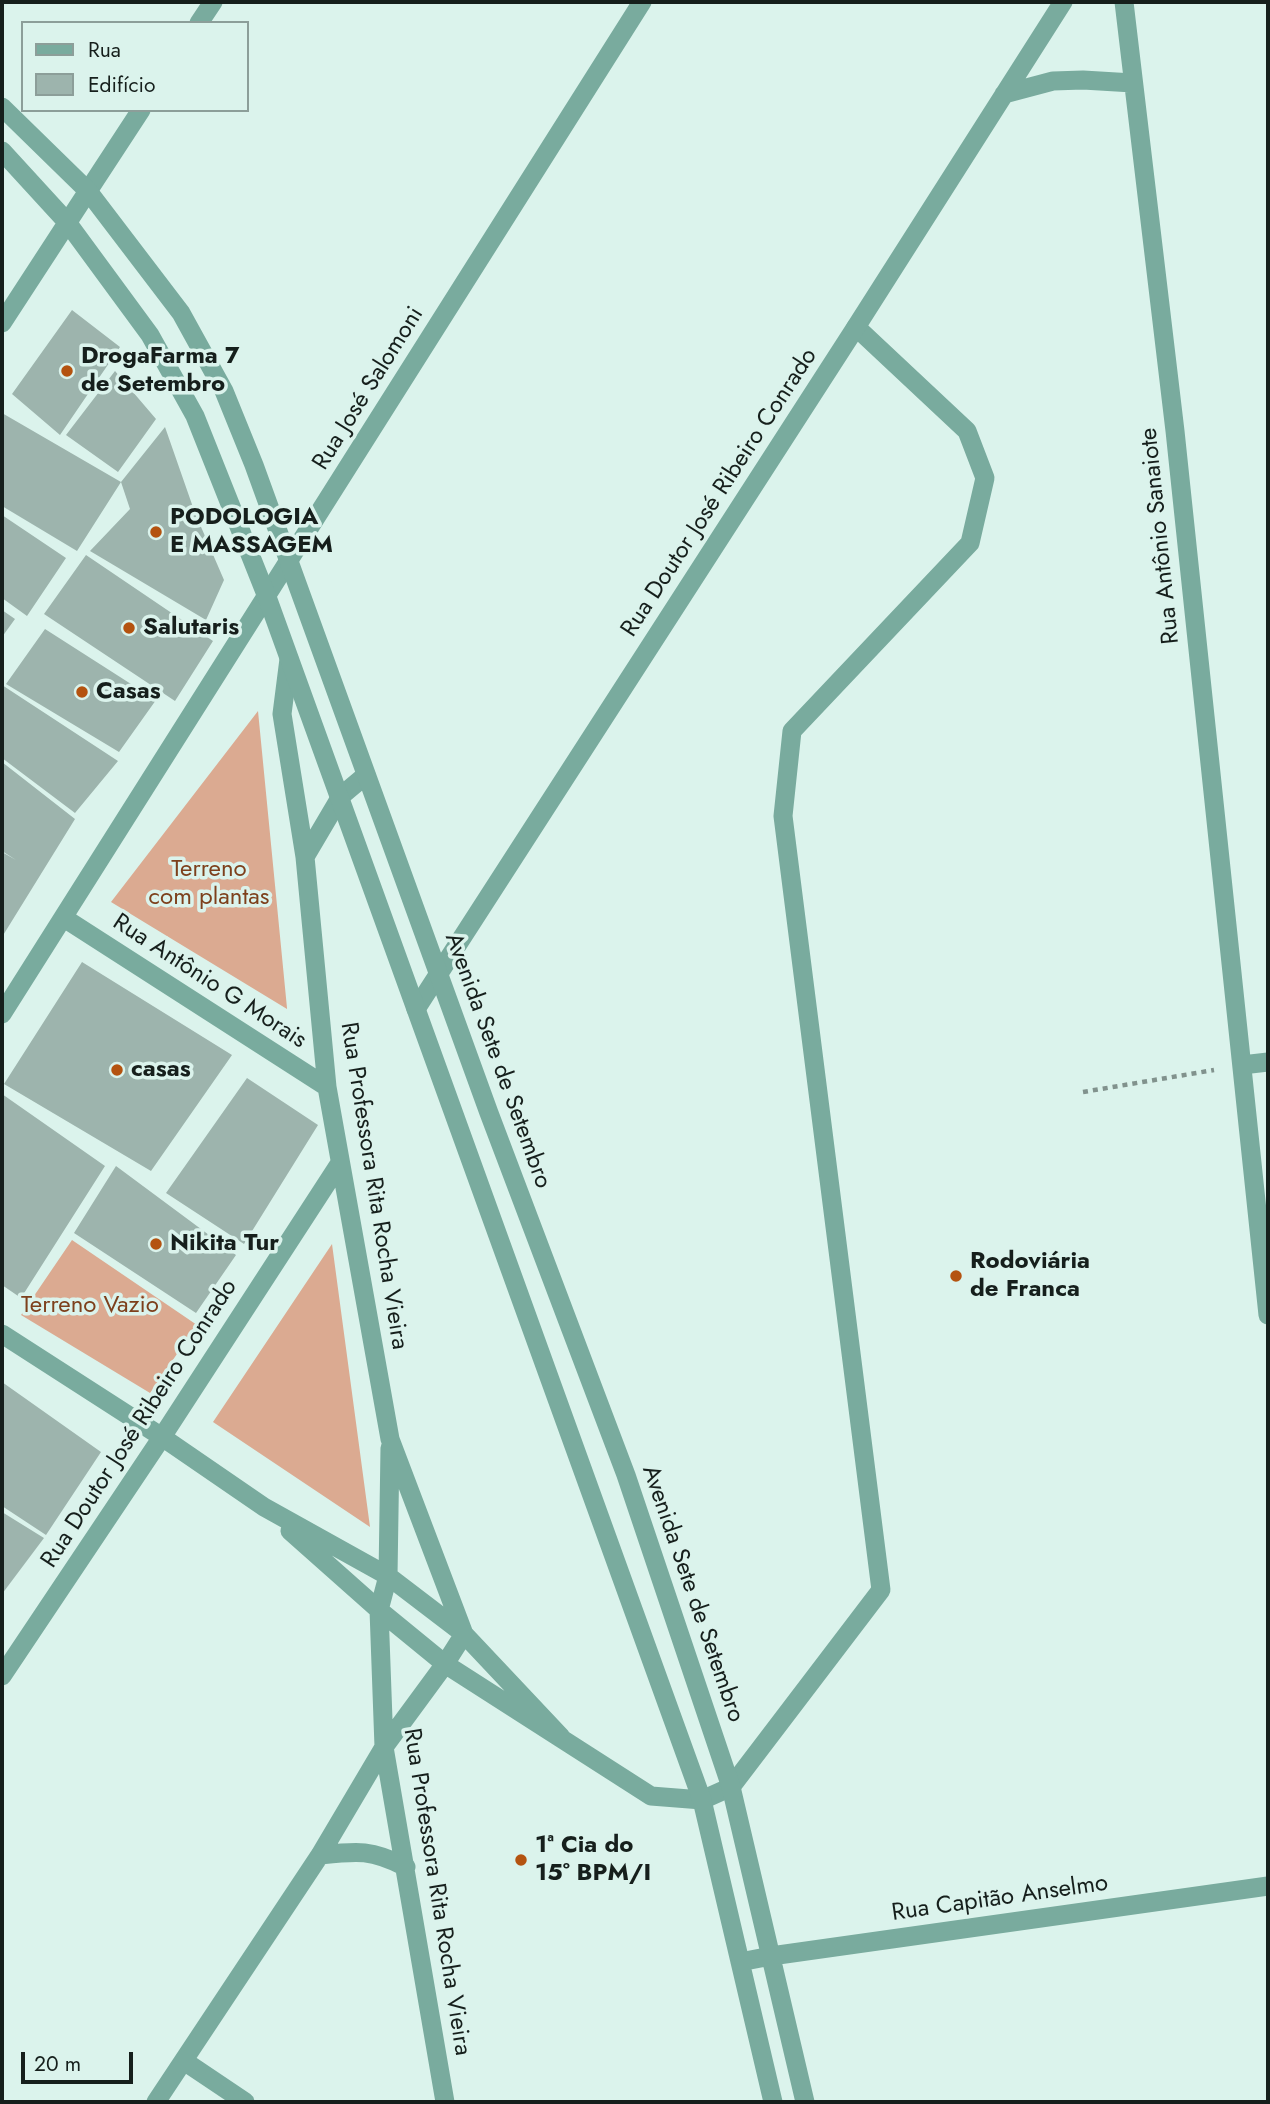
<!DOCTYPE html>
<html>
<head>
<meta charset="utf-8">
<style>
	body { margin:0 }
	#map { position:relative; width:1270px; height:2104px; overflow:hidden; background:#dbf3ec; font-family:Jost,sans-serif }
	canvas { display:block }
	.frame { position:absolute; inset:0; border:4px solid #161f1c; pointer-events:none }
	.legend { position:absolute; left:21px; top:21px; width:228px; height:91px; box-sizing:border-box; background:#dbf3ec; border:2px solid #8c9e99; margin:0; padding:9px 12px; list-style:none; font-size:21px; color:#161f1c }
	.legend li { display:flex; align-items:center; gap:14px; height:35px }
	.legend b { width:35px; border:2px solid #8c9e99 }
	.scale { position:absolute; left:21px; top:2052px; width:112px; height:32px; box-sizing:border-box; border:4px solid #161f1c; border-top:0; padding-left:9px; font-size:21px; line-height:24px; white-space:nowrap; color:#161f1c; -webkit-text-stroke:5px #dbf3ec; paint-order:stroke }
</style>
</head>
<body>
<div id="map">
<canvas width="1270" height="2104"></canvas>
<div class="frame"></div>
<ul class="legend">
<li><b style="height:9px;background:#79ab9e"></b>Rua</li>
<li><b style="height:19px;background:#9db4ad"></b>Edifício</li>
</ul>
<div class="scale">20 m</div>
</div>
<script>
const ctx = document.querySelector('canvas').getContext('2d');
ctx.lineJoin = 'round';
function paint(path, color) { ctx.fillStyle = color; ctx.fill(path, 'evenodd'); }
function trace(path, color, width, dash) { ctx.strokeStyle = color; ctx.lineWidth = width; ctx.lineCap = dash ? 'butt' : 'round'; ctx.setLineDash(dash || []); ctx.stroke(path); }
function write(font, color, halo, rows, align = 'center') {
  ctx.font = font + ' Jost,sans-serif'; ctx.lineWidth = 7; ctx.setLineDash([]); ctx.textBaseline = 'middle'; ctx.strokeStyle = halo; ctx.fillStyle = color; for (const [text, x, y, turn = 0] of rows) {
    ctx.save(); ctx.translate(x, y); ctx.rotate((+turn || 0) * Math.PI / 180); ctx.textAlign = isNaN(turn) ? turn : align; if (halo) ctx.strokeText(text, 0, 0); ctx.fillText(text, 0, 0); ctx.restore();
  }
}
paint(new Path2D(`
	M258,711L287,1008V1009L111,902Z
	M72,1240L197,1325L150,1393L21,1315Z
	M332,1244L370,1527L213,1422Z`), '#dbaa91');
paint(new Path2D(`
	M72,310L120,347L60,435L12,394Z
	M115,371L156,419L118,472L66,435Z
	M2,413L121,482L77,551L2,506Z
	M165,427L195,513L224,580L206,620L90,551L130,509L121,482Z
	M2,515L66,558L27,616L2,598Z
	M86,555L213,641L175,701L44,614Z
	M2,610L15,619L2,637Z
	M45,629L156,700L119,752L6,684Z
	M2,685L118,761L75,813L2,758Z
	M2,762L75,819L2,937V852L16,860L2,851Z
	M82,962L232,1055L151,1171L4,1084Z
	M247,1078L318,1125L244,1244L166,1193Z
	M2,1094L105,1166L21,1298L2,1285Z
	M116,1166L236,1255L196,1313L74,1233Z
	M2,1382L101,1452L46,1535L2,1506Z
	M2,1512L44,1538L2,1594Z`), '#9db4ad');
trace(new Path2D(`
	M1083,1092L1214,1070`), '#81928d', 4.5, [5, 5]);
trace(new Path2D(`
	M731,1787L881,1590L783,816L792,731L970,543L985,478L967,431L856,327`), '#79ab9e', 19);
trace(new Path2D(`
	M1124,2L1175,431L1268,1315
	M199,23L213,2
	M1004,94L1053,81L1083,80L1133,83
	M88,191L141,110
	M305,857L341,796L366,775
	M64,918L327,1087
	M416,1009L856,327L1063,2
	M2,1014L642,2
	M1242,1065L1268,1062
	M2,1334L162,1437L264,1507L388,1576L464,1634L561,1737
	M390,1448L388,1576L379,1610L384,1747L445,2102
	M290,1531L379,1610L445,1664L651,1796L702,1800L731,1787
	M2,1676L162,1437L340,1163
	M320,1855C357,1851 371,1849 406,1867
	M184,2061L245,2102
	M156,2102L320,1855L384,1747L445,1664L464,1634L390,1439L327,1087L305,857L282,714L289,659`), '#79ab9e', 19);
trace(new Path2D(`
	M2,107L88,191L181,313L224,391L254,465L489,1113L626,1475L731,1787L805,2102
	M2,151L67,222L150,335L195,416L267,597L702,1800L773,2102
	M2,323L88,191
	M740,1962L771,1956L1268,1886`), '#79ab9e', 19);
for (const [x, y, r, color] of [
	[67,371,7,"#b45310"],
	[156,532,7,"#b45310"],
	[129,628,7,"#b45310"],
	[82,692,7,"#b45310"],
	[117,1070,7,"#b45310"],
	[156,1244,7,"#b45310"],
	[956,1276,7,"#b45310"],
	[521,1860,7,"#b45310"]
]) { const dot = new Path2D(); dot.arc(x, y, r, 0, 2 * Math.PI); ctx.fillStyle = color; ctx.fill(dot); trace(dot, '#dbf3ec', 2.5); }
write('bold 24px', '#161f1c', '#dbf3ec', [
	["DrogaFarma 7",81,357],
	["de Setembro",81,385],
	["PODOLOGIA",170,518],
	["E MASSAGEM",170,546],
	["Salutaris",143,628],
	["Casas",96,692],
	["casas",131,1070],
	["Nikita Tur",170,1244],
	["Rodoviária",970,1262],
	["de Franca",970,1290],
	["1ª Cia do",535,1846],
	["15º BPM/I",535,1874]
], 'left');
write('24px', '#161f1c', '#dbf3ec', [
	["Rua José Salomoni",369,389,-58],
	["Rua Doutor José Ribeiro Conrado",720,493,-57],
	["Rua Antônio Sanaiote",1161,536,-96],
	["Rua Antônio G Morais",209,982,33],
	["Avenida Sete de Setembro",497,1061,70],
	["Rua Professora Rita Rocha Vieira",373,1186,81],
	["Rua Doutor José Ribeiro Conrado",140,1424,-57],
	["Avenida Sete de Setembro",692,1594,71],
	["Rua Professora Rita Rocha Vieira",436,1892,81],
	["Rua Capitão Anselmo",1000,1899,-8]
]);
write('24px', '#7d401c', '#dbf3ec', [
	["Terreno",209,870],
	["com plantas",209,898],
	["Terreno Vazio",90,1306]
]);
</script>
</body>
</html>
